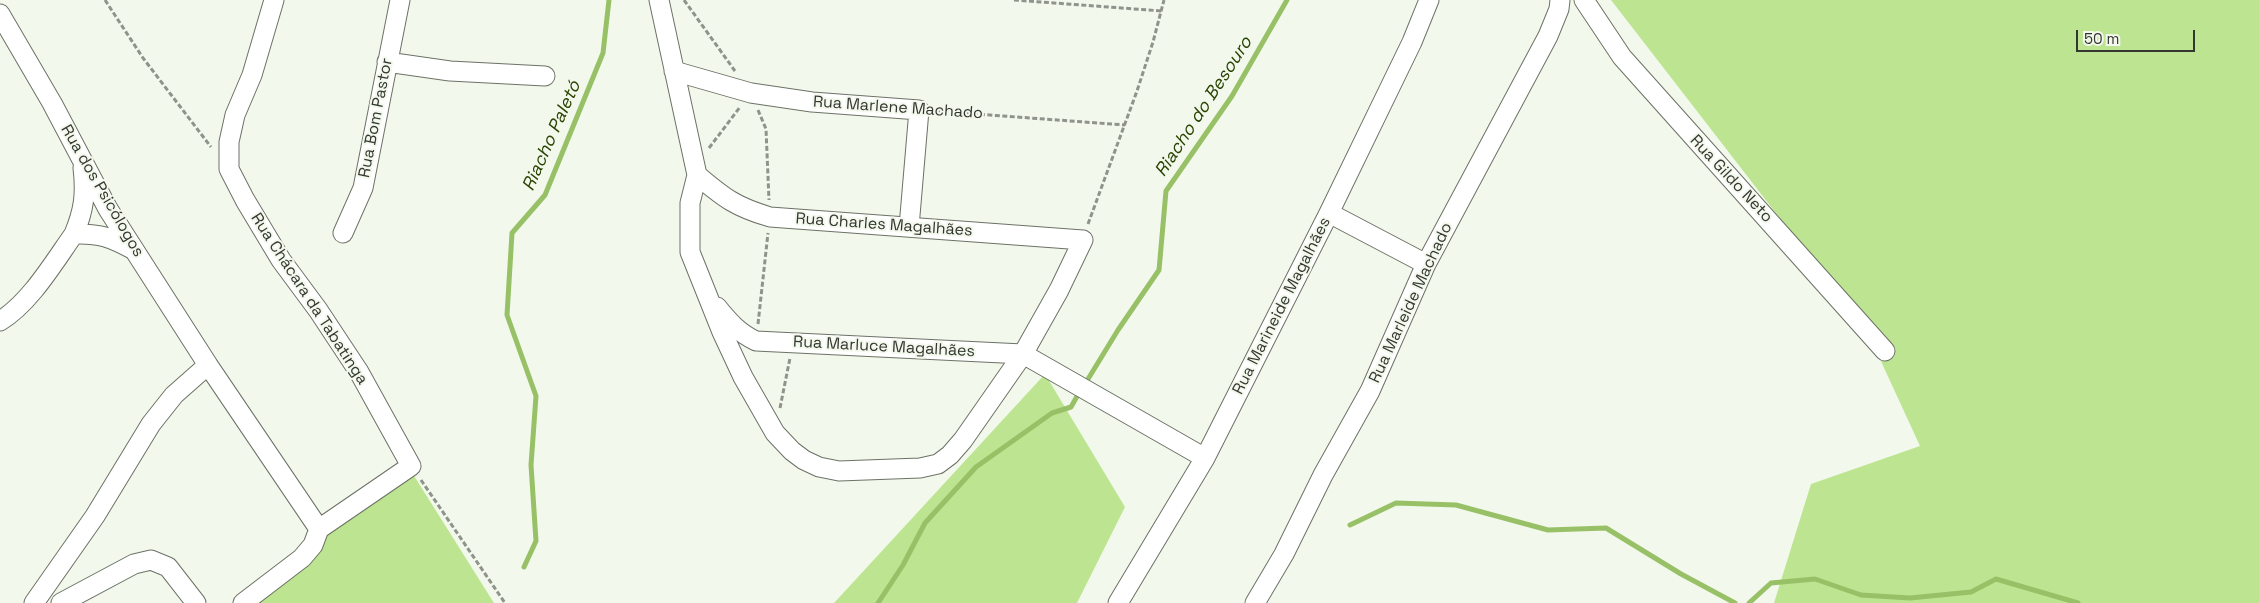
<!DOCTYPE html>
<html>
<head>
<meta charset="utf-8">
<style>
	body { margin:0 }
	#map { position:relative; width:2259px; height:603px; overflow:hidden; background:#f2f9ec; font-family:"Space Grotesk",sans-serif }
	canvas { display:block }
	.scale { position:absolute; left:2076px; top:30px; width:119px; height:22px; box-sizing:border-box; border:2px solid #343631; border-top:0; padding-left:6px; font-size:15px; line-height:18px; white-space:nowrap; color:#343631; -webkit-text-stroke:4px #f2f9ec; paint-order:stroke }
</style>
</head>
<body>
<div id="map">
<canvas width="2259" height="603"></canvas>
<div class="scale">50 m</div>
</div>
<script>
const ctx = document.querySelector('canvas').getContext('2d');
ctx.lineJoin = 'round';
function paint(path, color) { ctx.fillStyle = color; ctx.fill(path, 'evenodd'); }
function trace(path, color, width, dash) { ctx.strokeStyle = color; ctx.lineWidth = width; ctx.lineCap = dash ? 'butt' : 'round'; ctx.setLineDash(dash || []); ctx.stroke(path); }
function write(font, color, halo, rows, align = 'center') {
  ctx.font = font + ' "Space Grotesk",sans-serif'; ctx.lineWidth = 4; ctx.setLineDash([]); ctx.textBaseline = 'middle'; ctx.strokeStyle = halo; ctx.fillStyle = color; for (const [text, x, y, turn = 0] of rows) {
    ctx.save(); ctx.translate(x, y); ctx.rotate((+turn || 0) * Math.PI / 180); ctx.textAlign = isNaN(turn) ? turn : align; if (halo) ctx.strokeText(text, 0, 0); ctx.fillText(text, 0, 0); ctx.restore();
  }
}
paint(new Path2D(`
	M1611,0H2259V603H1774L1811,484L1920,446L1867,331Z
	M1045,374L1125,507L1077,603H834Z
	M411,471L494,603H234Z`), '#bde591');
trace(new Path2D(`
	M1085,384L1118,330L1159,270L1166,191L1232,96L1287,0
	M1350,525L1396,503L1456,505L1548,530L1606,528L1681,574L1735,603
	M524,567L536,541L531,465L536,396L507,315L512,233L545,195L603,53L609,0
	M878,603L903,565L925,523L976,467L1052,413L1071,407L1080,391
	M1749,603L1771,583L1815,579L1861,595L1910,598L1971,592L1996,579L2078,603`), '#98c167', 5);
const minor = new Path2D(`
	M274,0L252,75L235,115L229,142V169L245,200L281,260L318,310L359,372L411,466L319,529
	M659,0L697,175L690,203V252L722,332L743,377L775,433L792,451L804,460L819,467L839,471L920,468L938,464L950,455L963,440L1023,354L1059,290L1083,240L770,217C736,207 724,198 697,175
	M1584,0L1622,57L1885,351
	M0,14L52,103L108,209L208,365L174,395L151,424L95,516L34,603
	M387,62L450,71L545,76
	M674,71L751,93L812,102L919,110L909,227
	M1329,213L1426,264
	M343,233L363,188L400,0
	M74,234C84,210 86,194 83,168
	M717,307C729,322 739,333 756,341L1023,354L1205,458
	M0,321C30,303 54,262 74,234C100,233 112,238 134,250
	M208,365L319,529L313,545L302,558L243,603
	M61,603L134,564L151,560L168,567L196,603
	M1118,603L1205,458L1329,213L1412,42L1429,0
	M1255,603L1284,554L1323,475L1370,391L1426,264L1548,36L1559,9L1560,0`);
trace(minor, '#6c7266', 21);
trace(new Path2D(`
	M105,0L143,58L211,147
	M684,0L735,71
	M1014,0L1162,11
	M758,110L766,129L769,200
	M935,111L1125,125
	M709,148L740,107
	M1088,224L1137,91L1153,42L1164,0
	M758,324L768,233
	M780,408L790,358
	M421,480L505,603`), '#8f938b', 3, [5, 2.5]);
trace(minor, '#fff', 19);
write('16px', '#343631', '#f2f9ec', [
	["Rua Marlene Machado",898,108,4],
	["Rua Bom Pastor",376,118,-79],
	["Rua Gildo Neto",1731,179,47],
	["Rua dos Psicólogos",102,191,60],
	["Rua Charles Magalhães",884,225,4],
	["Rua Chácara da Tabatinga",309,299,57],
	["Rua Marleide Machado",1411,303,-65],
	["Rua Marineide Magalhães",1282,306,-63],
	["Rua Marluce Magalhães",884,347,3]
]);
write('italic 18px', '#2a4300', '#f2f9ec', [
	["Riacho do Besouro",1204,107,-57],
	["Riacho Paletó",552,136,-66]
]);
</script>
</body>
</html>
